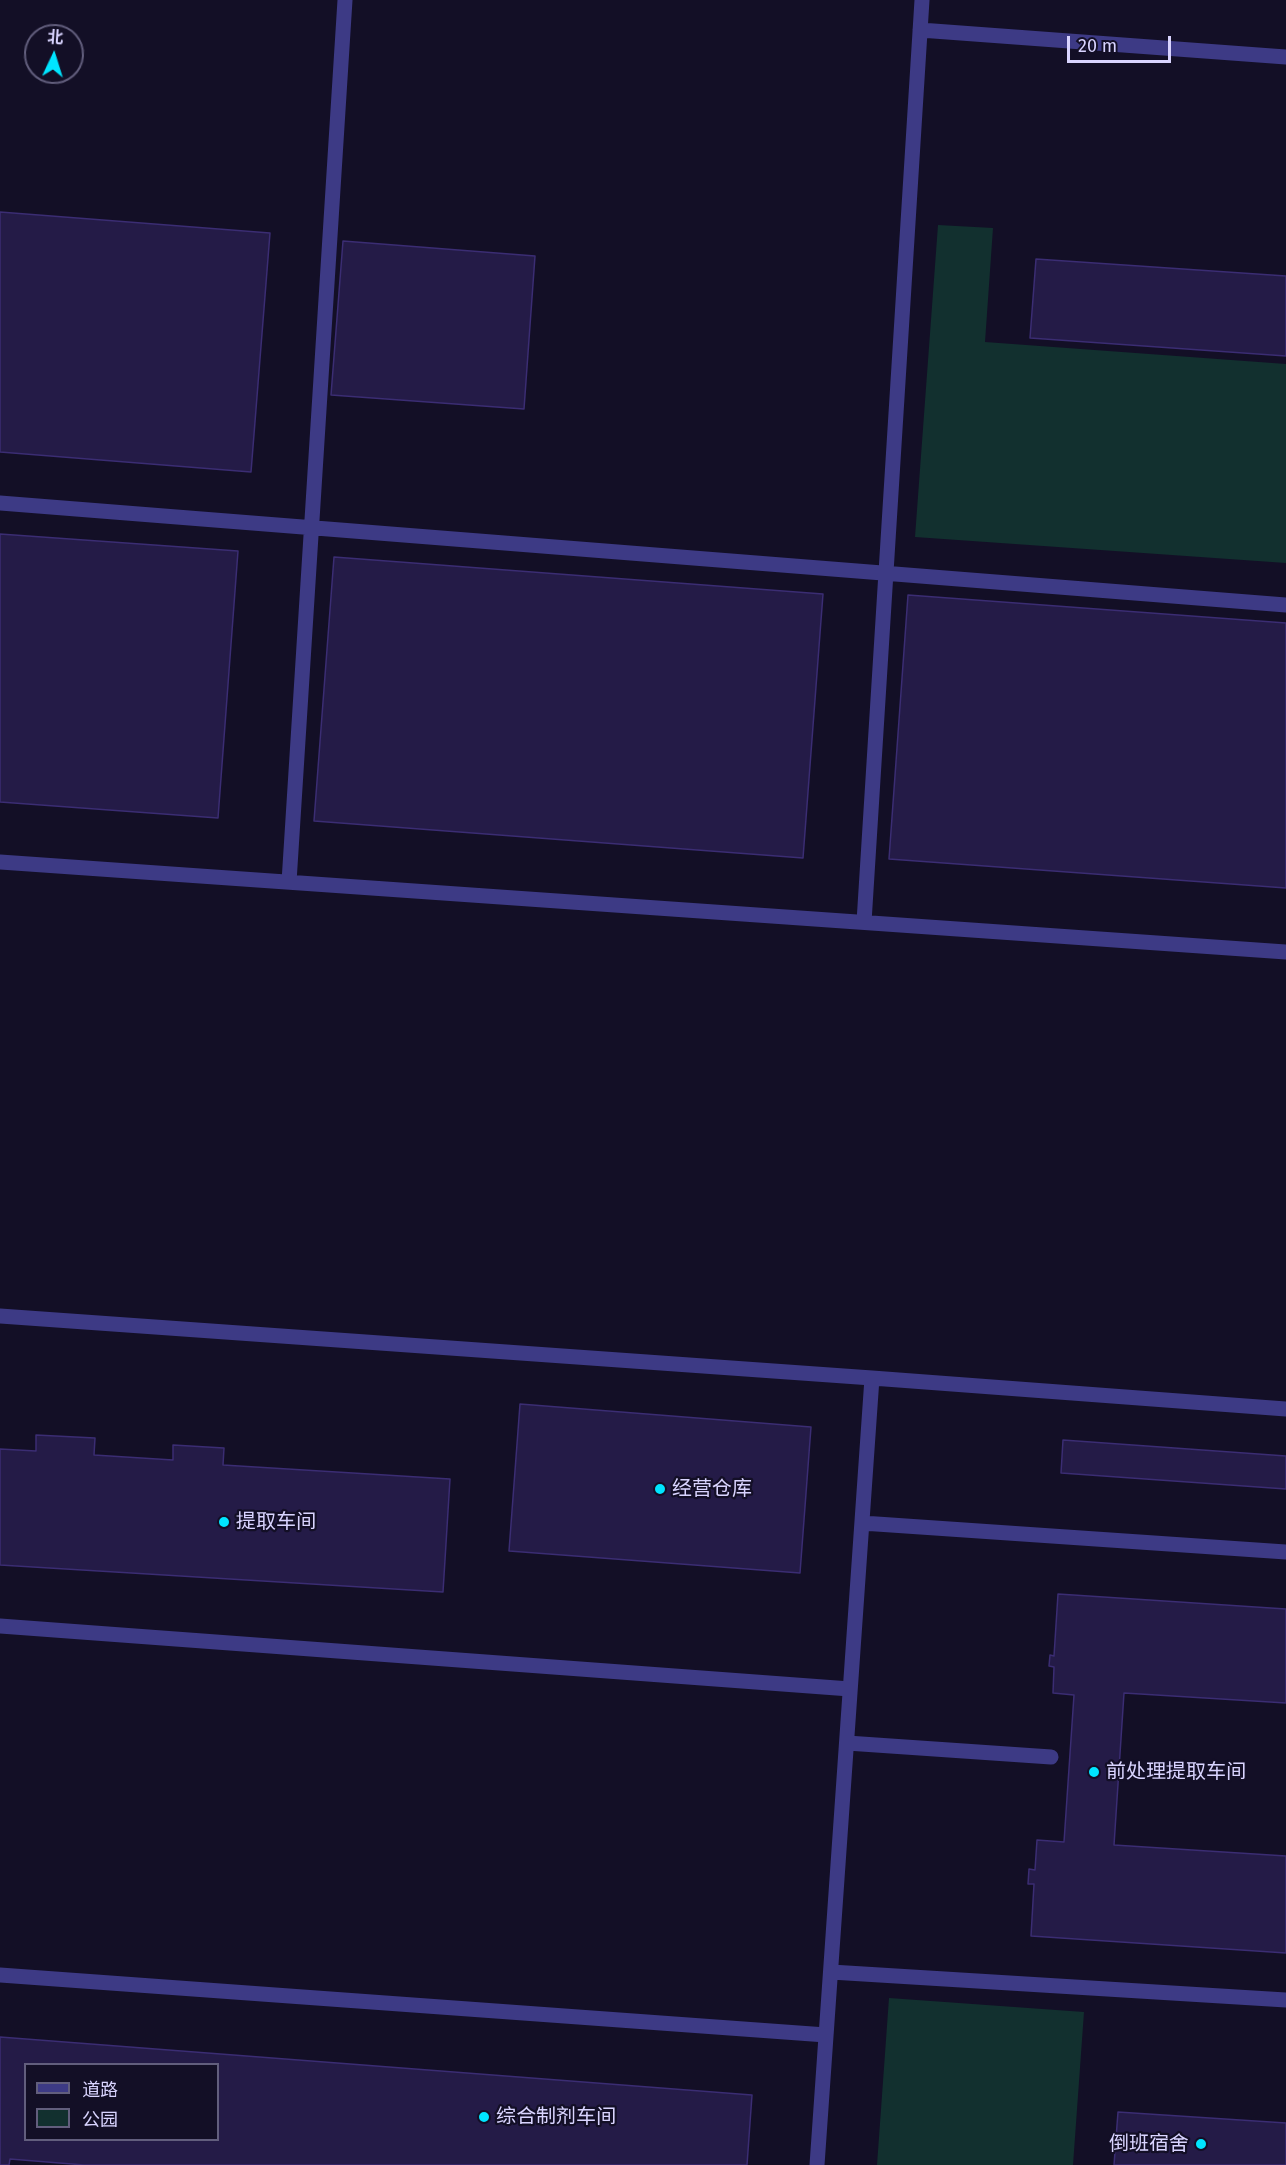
<!DOCTYPE html>
<html>
<head>
<meta charset="utf-8">
<style>
	body { margin:0 }
	#map { position:relative; width:1286px; height:2165px; overflow:hidden; background:#130f26; font-family:"Fira Sans","Noto Sans SC",sans-serif }
	canvas { display:block }
	.legend { position:absolute; left:24px; top:2063px; width:195px; height:78px; box-sizing:border-box; background:#130f26; border:2px solid #625e7d; margin:0; padding:8px 10px; list-style:none; font-size:18px; color:#d9d4ff }
	.legend li { display:flex; align-items:center; gap:12px; height:30px }
	.legend b { width:30px; border:2px solid #625e7d }
	.north { position:absolute; left:24px; top:24px; width:60px; height:60px; box-sizing:border-box; background:#130f26; border:2px solid #625e7d; border-radius:50%; rotate:4deg; font-size:16px; font-weight:700; line-height:24px; text-align:center; color:#d9d4ff }
	.north::after { content:''; display:block; margin:auto; width:21px; height:27px; background:#00e5ff; clip-path:polygon(50% 0,100% 100%,50% 72%,0 100%) }
	.scale { position:absolute; left:1067px; top:36px; width:104px; height:27px; box-sizing:border-box; border:3px solid #d9d4ff; border-top:0; padding-left:8px; font-size:18px; line-height:21px; white-space:nowrap; color:#d9d4ff; -webkit-text-stroke:4px #130f26; paint-order:stroke }
</style>
</head>
<body>
<div id="map">
<canvas width="1286" height="2165"></canvas>
<ul class="legend">
<li><b style="height:8px;background:#3d3a85"></b>道路</li>
<li><b style="height:16px;background:#12302f"></b>公园</li>
</ul>
<div class="north">北</div>
<div class="scale">20 m</div>
</div>
<script>
const ctx = document.querySelector('canvas').getContext('2d');
ctx.lineJoin = 'round';
function paint(path, color) { ctx.fillStyle = color; ctx.fill(path, 'evenodd'); }
function trace(path, color, width, dash) { ctx.strokeStyle = color; ctx.lineWidth = width; ctx.lineCap = dash ? 'butt' : 'round'; ctx.setLineDash(dash || []); ctx.stroke(path); }
function write(font, color, halo, rows, align = 'center') {
  ctx.font = font + ' "Fira Sans","Noto Sans SC",sans-serif'; ctx.lineWidth = 4.5; ctx.setLineDash([]); ctx.textBaseline = 'middle'; ctx.strokeStyle = halo; ctx.fillStyle = color; for (const [text, x, y, turn = 0] of rows) {
    ctx.save(); ctx.translate(x, y); ctx.rotate((+turn || 0) * Math.PI / 180); ctx.textAlign = isNaN(turn) ? turn : align; if (halo) ctx.strokeText(text, 0, 0); ctx.fillText(text, 0, 0); ctx.restore();
  }
}
paint(new Path2D(`
	M938,225L993,228L985,342L1286,364V563L915,537Z
	M889,1998L1084,2012L1073,2165H877Z`), '#12302f');
const building = new Path2D(`
	M0,212L270,233L251,472L0,452Z
	M343,241L535,256L524,409L331,395Z
	M1036,259L1286,276V356L1030,338Z
	M0,534L238,551L218,818L0,802Z
	M334,557L823,594L803,858L314,821Z
	M908,595L1286,623V888L889,859Z
	M520,1404L811,1427L800,1573L509,1551Z
	M36,1435L95,1438L94,1455L173,1460V1445L224,1448L223,1465L450,1479L443,1592L0,1565V1449L36,1451Z
	M1063,1440L1286,1456V1489L1061,1473Z
	M1058,1594L1286,1609V1703L1124,1693L1114,1845L1286,1856V1953L1031,1936L1034,1884H1028L1029,1869L1035,1870L1037,1840L1064,1842L1074,1695L1053,1693L1054,1667L1049,1666L1050,1655L1054,1656Z
	M0,2037L752,2095L747,2165H84L10,2159L9,2165H0ZM26,2064H218V2140H26Z
	M1118,2112L1286,2123V2165H1114Z`);
paint(building, '#241b47');
trace(building, '#3b2d73', 1.5);
trace(new Path2D(`
	M920,30L1286,57
	M0,503L1286,605
	M0,862L1286,952
	M289,882L345,0
	M864,922L922,0
	M0,1316L872,1378L1286,1409
	M862,1523L1286,1552
	M0,1626L850,1689
	M847,1743L1051,1757
	M831,1972L1286,2000
	M0,1975L826,2035
	M817,2165L872,1378`), '#3d3a85', 15);
for (const [x, y, r, color] of [
	[660,1489,6,"#00e5ff"],
	[224,1522,6,"#00e5ff"],
	[1094,1772,6,"#00e5ff"],
	[484,2117,6,"#00e5ff"],
	[1201,2144,6,"#00e5ff"]
]) { const dot = new Path2D(); dot.arc(x, y, r, 0, 2 * Math.PI); ctx.fillStyle = color; ctx.fill(dot); trace(dot, '#130f26', 2); }
write('20px', '#d9d4ff', '#130f26', [
	["经营仓库",672,1489],
	["提取车间",236,1522],
	["前处理提取车间",1106,1772],
	["综合制剂车间",496,2117],
	["倒班宿舍",1189,2144,"right"]
], 'left');
</script>
</body>
</html>
